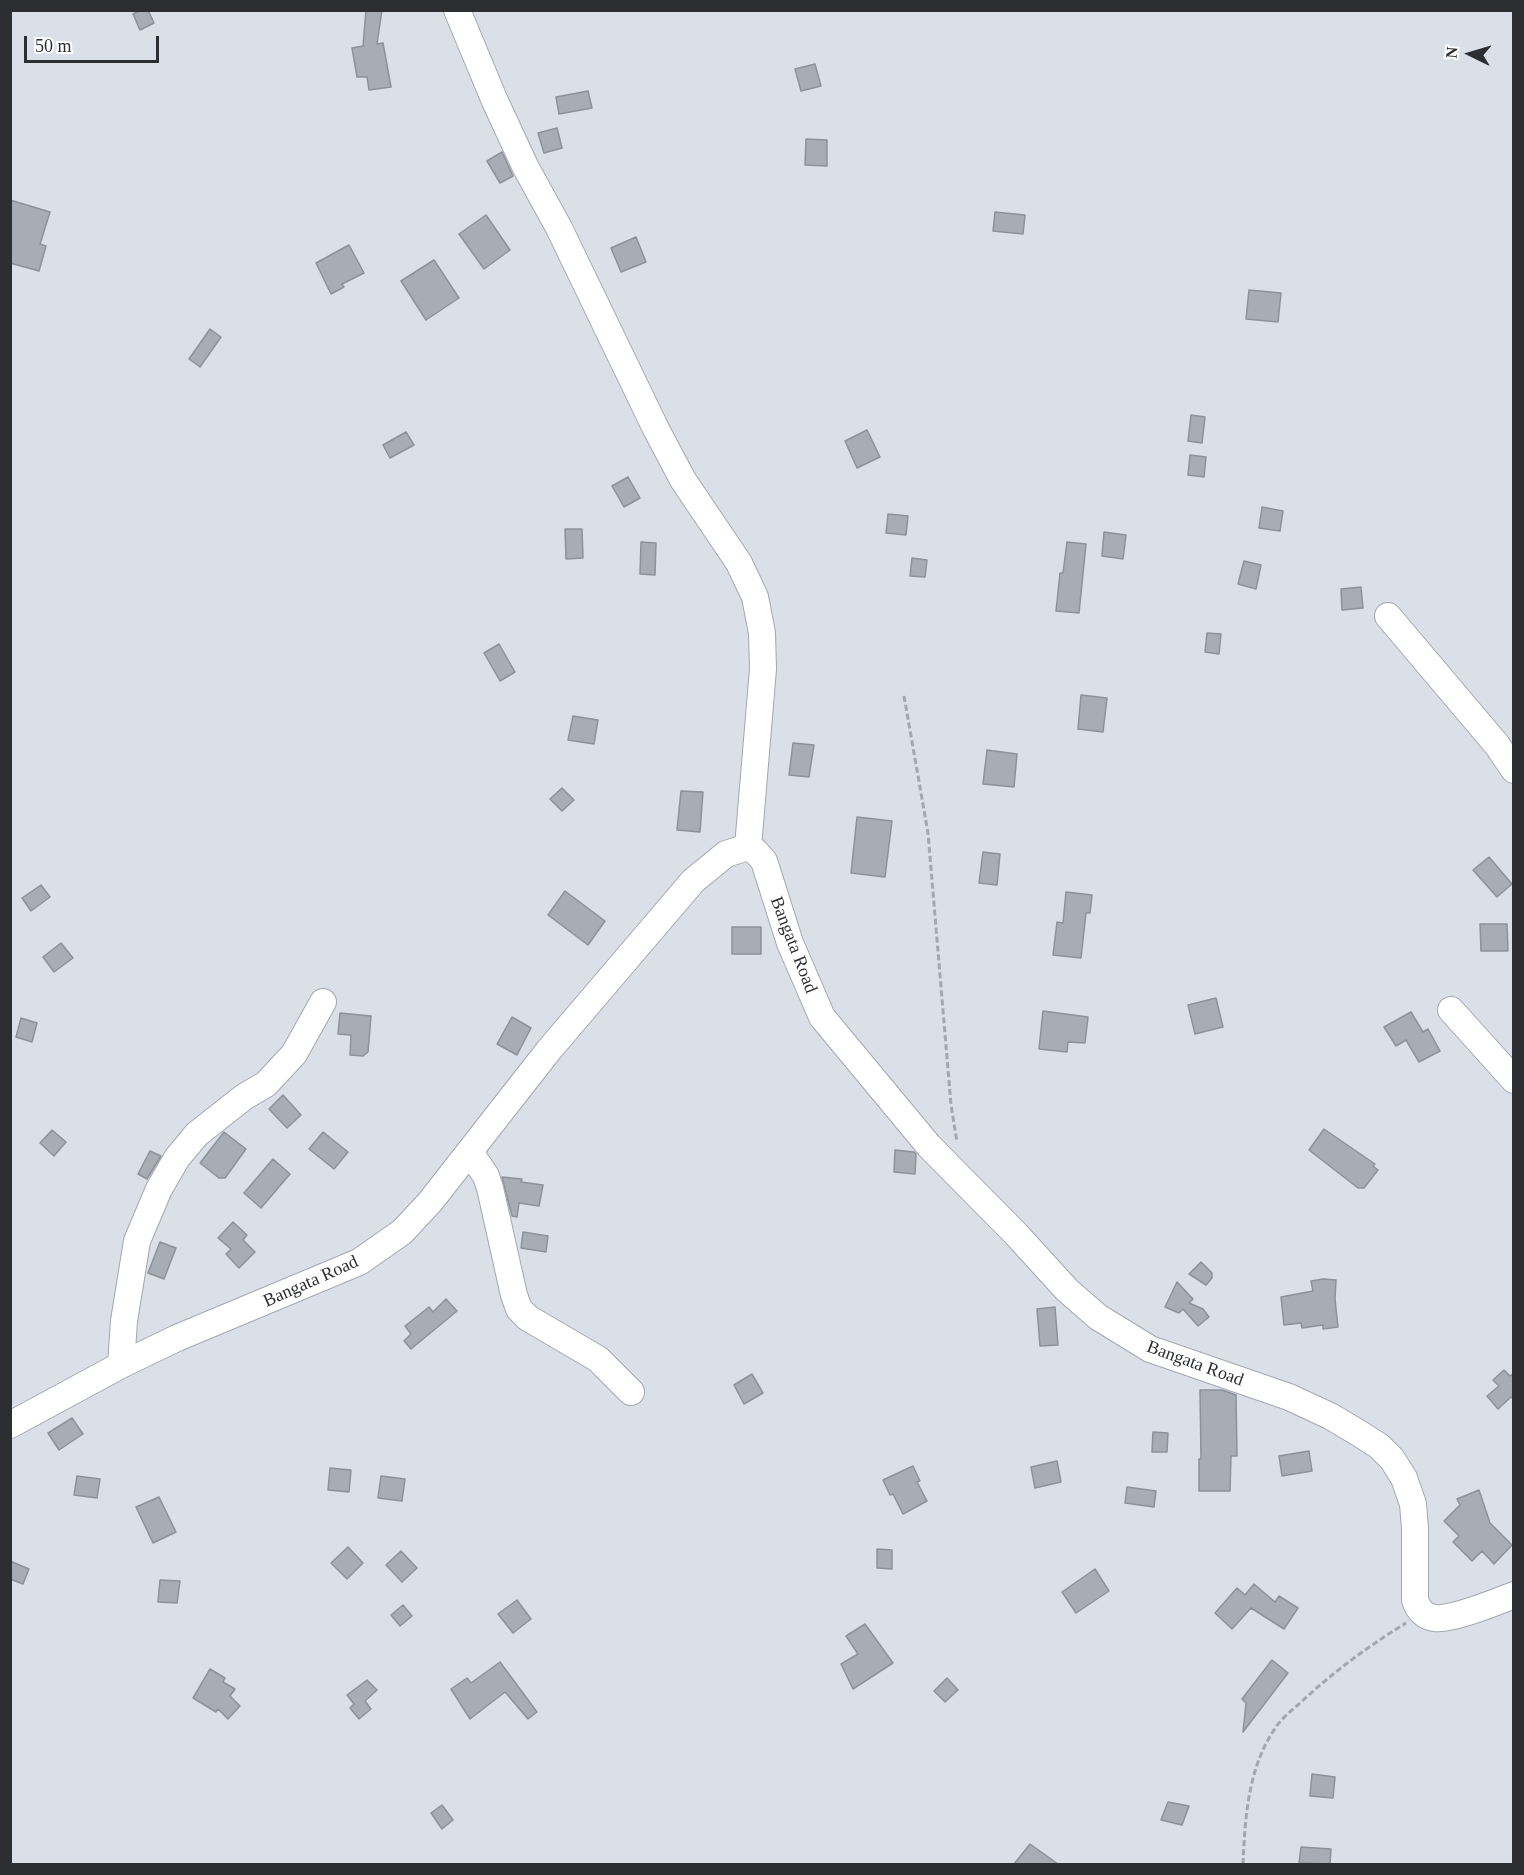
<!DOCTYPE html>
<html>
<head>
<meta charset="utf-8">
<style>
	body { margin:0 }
	#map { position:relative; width:1524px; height:1875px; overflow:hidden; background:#dadfe8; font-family:Georgia,serif }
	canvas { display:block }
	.frame { position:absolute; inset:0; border:12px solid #2c2e32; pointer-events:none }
	.north { position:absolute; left:1440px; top:24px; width:60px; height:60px; -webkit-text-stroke:4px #fff; paint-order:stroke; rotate:275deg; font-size:16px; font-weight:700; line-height:24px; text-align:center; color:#2c2e32 }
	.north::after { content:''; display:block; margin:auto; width:21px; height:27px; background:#2c2e32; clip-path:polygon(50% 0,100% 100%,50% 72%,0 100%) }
	.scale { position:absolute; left:24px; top:36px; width:135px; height:27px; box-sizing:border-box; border:3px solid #2c2e32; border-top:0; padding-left:8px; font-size:18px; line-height:21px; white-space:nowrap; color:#2c2e32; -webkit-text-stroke:4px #fff; paint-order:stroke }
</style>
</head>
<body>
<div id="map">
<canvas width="1524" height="1875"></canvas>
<div class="frame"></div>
<div class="north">N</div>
<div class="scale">50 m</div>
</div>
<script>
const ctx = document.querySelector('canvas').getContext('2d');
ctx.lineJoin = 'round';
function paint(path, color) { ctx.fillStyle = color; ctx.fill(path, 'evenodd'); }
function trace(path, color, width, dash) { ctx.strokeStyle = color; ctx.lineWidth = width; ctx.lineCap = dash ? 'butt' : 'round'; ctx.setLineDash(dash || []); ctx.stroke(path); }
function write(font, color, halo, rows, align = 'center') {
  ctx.font = font + ' Georgia,serif'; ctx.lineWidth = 5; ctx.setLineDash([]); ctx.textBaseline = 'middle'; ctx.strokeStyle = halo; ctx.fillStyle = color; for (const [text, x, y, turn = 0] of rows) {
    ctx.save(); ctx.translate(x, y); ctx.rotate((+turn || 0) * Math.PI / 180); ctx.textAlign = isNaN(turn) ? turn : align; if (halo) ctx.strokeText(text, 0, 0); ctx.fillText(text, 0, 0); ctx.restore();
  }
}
const building = new Path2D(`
	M141,10H148L154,23L140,30L133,14Z
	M366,10H382L377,44L383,43L391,87L369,90L367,77H357L352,48L363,46Z
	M815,64L821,86L801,91L795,69Z
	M588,91L592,108L559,114L556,97Z
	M557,128L562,148L544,153L538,133Z
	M806,139L827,140V166L805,165Z
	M502,152L513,176L500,183L487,161Z
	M10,200L50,212L40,244L46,246L39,271L10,263Z
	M995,212L1025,215L1023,234L993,231Z
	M486,215L510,250L484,269L459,234Z
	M636,237L646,262L621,272L611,248Z
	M349,245L364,273L342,284L344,287L331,294L316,263Z
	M434,260L459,298L426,320L401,281Z
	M1249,290L1281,293L1278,322L1246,319Z
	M210,329L221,337L200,367L189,359Z
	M1191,415L1205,417L1202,443L1188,441Z
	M867,430L880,457L857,468L845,441Z
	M406,432L414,445L390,458L383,445Z
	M1190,455L1206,457L1204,477L1188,475Z
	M628,477L640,498L624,507L612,486Z
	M1262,507L1283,511L1280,531L1259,528Z
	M888,514L908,516L906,535L886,533Z
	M565,529H582L583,558L566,559Z
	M1104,532L1126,535L1123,559L1102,556Z
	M641,542L656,543L655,575L640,574Z
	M1067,542L1086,544L1079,613L1056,611L1060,573H1063Z
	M912,558L927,560L925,577L910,576Z
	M1244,561L1261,565L1256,589L1238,584Z
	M1361,587L1363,608L1342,610L1341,589Z
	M1207,633L1221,634L1219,654L1205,652Z
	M499,644L515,672L500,681L484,653Z
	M1081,695L1107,698L1103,732L1078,729Z
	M573,716L598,720L594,744L568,740Z
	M793,743L814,745L809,777L789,775Z
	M987,750L1017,754L1014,787L983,784Z
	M562,788L574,800L562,811L550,799Z
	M681,791L703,792L700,832L677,830Z
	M857,817L892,821L885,877L851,873Z
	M983,852L1000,854L997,885L979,883Z
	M1489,857L1512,884L1497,897L1473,870Z
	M41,885L50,897L31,911L22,898Z
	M565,891L605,921L588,945L548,915Z
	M1066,892L1092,895L1090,913H1086L1081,958L1053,955L1057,922L1063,923Z
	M1480,924H1507L1508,951H1481Z
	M732,927H761V954H732Z
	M61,943L73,958L54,972L43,957Z
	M1216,998L1223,1027L1195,1034L1188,1005Z
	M1043,1011L1088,1017L1085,1043L1068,1042L1067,1052L1039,1049Z
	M1411,1012L1423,1032L1428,1029L1440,1051L1419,1062L1406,1040L1396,1046L1384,1027Z
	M340,1013L371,1016L368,1052L363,1056L350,1055L351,1035L338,1034Z
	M512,1017L531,1028L517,1055L497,1044Z
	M21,1018L37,1023L32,1042L16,1037Z
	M283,1095L301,1115L287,1128L269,1109Z
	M1324,1129L1375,1164L1373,1166L1378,1170L1364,1188H1358L1309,1150Z
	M52,1130L66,1142L54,1156L40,1143Z
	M224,1132L246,1149L225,1178H219L200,1163Z
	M323,1132L348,1152L334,1169L309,1149Z
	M895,1150L914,1152L916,1154L915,1174L894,1172Z
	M150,1151L161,1156L147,1179L138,1174Z
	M273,1159L290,1174L261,1208L244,1193Z
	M502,1177L522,1179L521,1182L543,1185L539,1206L519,1203L517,1217L512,1216Z
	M233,1222L247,1235L243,1240L255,1252L239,1268L226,1254L231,1249L218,1238Z
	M523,1232L548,1236L546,1252L521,1248Z
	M160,1242L176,1248L164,1279L148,1273Z
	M1201,1262L1212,1273V1278L1206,1285L1189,1274Z
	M1323,1279L1336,1280L1335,1299L1338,1327L1323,1329V1325L1302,1328L1301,1323L1284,1325L1281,1297L1313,1291L1311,1281Z
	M1177,1282L1193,1299L1189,1303L1203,1309L1209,1317L1198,1326L1183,1309L1179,1313L1165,1307Z
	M446,1299L457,1311L411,1349L404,1341L411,1334L405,1326L429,1307L433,1312Z
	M1055,1307L1058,1345L1040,1346L1037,1309Z
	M1504,1370L1510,1376L1514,1373V1400L1511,1397L1498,1409L1487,1396L1499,1386L1493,1380Z
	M752,1374L763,1393L744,1404L734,1385Z
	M1200,1390H1222L1236,1395L1237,1456H1231L1230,1491H1199V1459H1201Z
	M72,1418L83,1434L59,1450L48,1433Z
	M1153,1432L1168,1433L1167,1452H1152Z
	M1309,1451L1312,1471L1282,1476L1279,1456Z
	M1057,1461L1061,1482L1035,1488L1031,1467Z
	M913,1466L920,1481L917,1482L927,1501L903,1514L893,1494L890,1495L883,1480Z
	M330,1468L351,1470L349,1492L328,1490Z
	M77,1476L100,1479L97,1498L74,1495Z
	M381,1476L405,1479L402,1501L378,1498Z
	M1127,1487L1156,1491L1154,1507L1125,1503Z
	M1479,1490L1490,1523L1512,1545L1494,1564L1482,1551L1472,1561L1453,1542L1459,1536L1444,1521L1460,1505L1457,1499Z
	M159,1497L176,1532L153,1543L136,1507Z
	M348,1547L363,1563L347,1579L331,1563Z
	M877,1549L892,1550V1569L877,1568Z
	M401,1551L417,1568L402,1582L386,1565Z
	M10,1561L29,1569L23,1584L10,1579Z
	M1095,1569L1109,1591L1076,1613L1062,1592Z
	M160,1580L180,1581L177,1603L158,1602Z
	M1254,1584L1275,1602L1279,1596L1298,1608L1284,1629L1251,1608L1232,1629L1215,1613L1237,1588L1245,1595Z
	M517,1600L531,1619L513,1633L498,1614Z
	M403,1605L412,1616L400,1626L391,1615Z
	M865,1624L893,1663L853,1689L841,1664L858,1654L846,1636Z
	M1272,1660L1288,1673L1243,1732L1246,1703L1242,1699Z
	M500,1662L537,1712L528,1719L505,1692L470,1719L451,1689L467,1678L471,1683Z
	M210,1669L225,1678L223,1682L235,1689L230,1696L240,1706L228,1719L218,1709L216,1712L193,1698Z
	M947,1678L958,1690L945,1702L934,1691Z
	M367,1680L377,1690L365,1701L371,1709L359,1719L350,1708L354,1704L347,1695Z
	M1312,1774L1335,1777L1333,1798L1310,1796Z
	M1168,1802L1189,1806L1182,1825L1161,1820Z
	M442,1805L453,1820L442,1829L431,1813Z
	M1030,1844L1058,1864H1014Z
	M1301,1847L1331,1849L1330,1864L1299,1863Z`);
paint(building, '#a8adb5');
trace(building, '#8d929a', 1.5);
const minor = new Path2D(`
	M457,10L494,99L525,166L559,228L656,429L683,480L739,563L755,597L762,633L763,669L748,847
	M1388,616L1497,745L1514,770
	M1451,1010L1514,1080
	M470,1152L486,1176L490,1188L514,1295L519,1309L528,1318L598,1359L631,1392
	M121,1365L124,1321L137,1241L159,1189L177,1158L197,1134L244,1097L266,1084L294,1054L323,1002
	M10,1425L121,1365L177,1338L359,1262L402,1232L430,1202L549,1050L693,881L726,854L748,847L755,851L764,861L790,943L822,1017L929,1146L1016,1234L1067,1290L1098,1317L1150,1349L1289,1397L1330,1416L1357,1432L1379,1446L1392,1459L1404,1478L1413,1504L1415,1528V1600C1418,1610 1425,1617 1435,1618C1453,1620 1496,1602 1514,1595`);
trace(minor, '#a3a7b0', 28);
trace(new Path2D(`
	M904,696L928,833L951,1105L957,1142
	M1243,1864C1245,1817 1248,1767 1276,1727C1282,1718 1291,1711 1299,1704C1332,1673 1367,1647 1406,1623`), '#a3a7ae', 3, [6, 3]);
trace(minor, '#fff', 26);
write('18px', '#2c2e32', '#fff', [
	["Bangata Road",793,945,69],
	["Bangata Road",311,1282,-24],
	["Bangata Road",1195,1364,20]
]);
</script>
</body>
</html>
